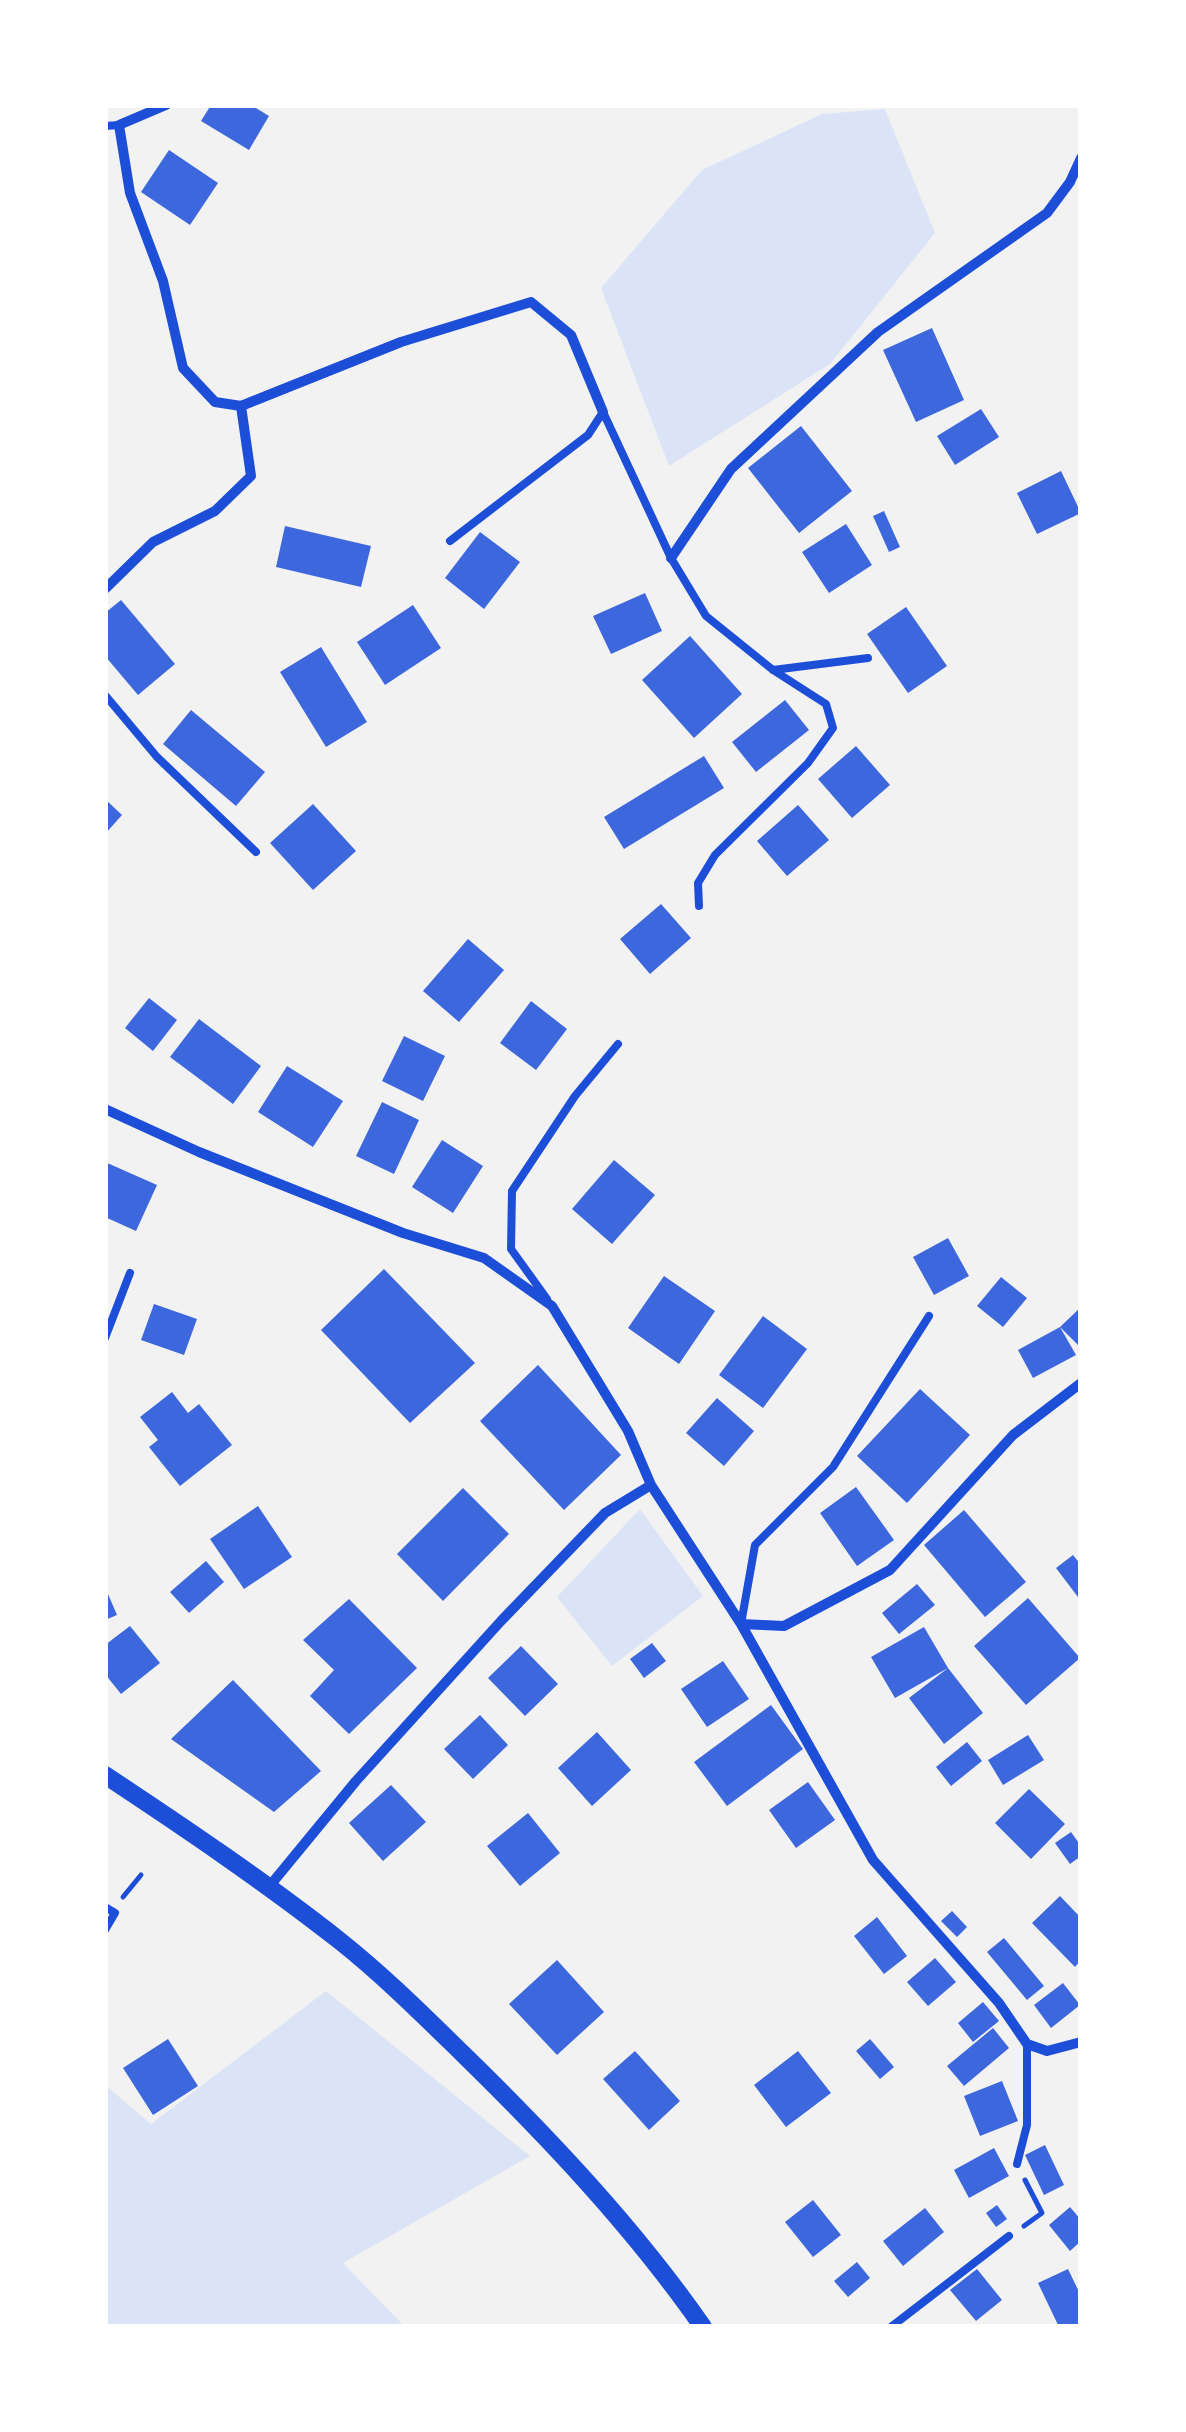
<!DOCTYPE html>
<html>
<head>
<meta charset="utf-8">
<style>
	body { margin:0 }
	#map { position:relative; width:1186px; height:2432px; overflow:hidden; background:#f2f2f2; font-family:"IBM Plex Sans",sans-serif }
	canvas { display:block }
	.frame { position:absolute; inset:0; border:108px solid #fff; pointer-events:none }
</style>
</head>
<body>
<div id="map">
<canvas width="1186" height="2432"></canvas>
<div class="frame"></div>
</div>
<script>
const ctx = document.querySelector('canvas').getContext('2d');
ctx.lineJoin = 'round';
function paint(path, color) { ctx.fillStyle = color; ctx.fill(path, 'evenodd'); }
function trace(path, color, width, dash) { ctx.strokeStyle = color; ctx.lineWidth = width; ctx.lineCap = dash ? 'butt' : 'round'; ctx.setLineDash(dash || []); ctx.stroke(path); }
paint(new Path2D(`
	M885,109L935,233L830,364L669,466L601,288L702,170L822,114Z
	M640,1509L703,1596L612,1666L557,1597Z
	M326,1991L530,2156L343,2263L405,2327H105V2085L151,2124Z`), '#dbe4f7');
paint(new Path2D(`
	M211,105H251L269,116L249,150L201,121Z
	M169,150L218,183L190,225L141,192Z
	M932,328L964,400L916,422L883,350Z
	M981,409L999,437L955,465L937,436Z
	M801,426L852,491L799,533L748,468Z
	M1061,471L1081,513L1037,534L1017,493Z
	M884,511L900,547L889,552L873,516Z
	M846,524L872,565L829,593L802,552Z
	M285,526L371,546L361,587L276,567Z
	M480,532L520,562L484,609L445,578Z
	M645,593L662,631L611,654L593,616Z
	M121,600L175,664L138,695L105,656V613Z
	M413,605L441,648L385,685L357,642Z
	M906,607L947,666L908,693L867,634Z
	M690,636L742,694L694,738L642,680Z
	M321,647L367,722L326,747L280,672Z
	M785,700L809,730L756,772L732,742Z
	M191,710L265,772L236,806L163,744Z
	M856,746L890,785L852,818L818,779Z
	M704,756L724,788L624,849L604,817Z
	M105,799L122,815L105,834Z
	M313,804L356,851L313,890L270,843Z
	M798,805L829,840L787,876L757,841Z
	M661,904L691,938L650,974L620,939Z
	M468,939L504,970L459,1022L423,991Z
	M149,998L177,1020L153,1051L125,1028Z
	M531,1001L567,1029L536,1070L500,1043Z
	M199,1019L261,1066L233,1104L170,1057Z
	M404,1036L445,1056L423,1101L382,1081Z
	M287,1066L343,1101L313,1147L258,1112Z
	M382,1102L419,1120L394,1174L356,1156Z
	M442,1140L483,1166L453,1213L412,1187Z
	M614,1160L655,1195L612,1244L572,1209Z
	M105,1162L157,1185L136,1231L105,1217Z
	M948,1238L969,1276L934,1295L913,1257Z
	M384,1269L475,1363L410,1423L321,1330Z
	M664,1276L715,1311L679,1364L628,1328Z
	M1001,1277L1027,1298L1003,1327L977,1306Z
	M154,1304L197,1319L184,1355L141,1340Z
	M1081,1307V1348L1060,1327Z
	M763,1316L807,1349L763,1408L719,1375Z
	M1060,1327L1076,1355L1033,1378L1018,1350Z
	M538,1365L621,1455L564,1510L480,1421Z
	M920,1389L970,1435L907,1503L857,1456Z
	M172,1392L188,1413L199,1404L232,1445L180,1486L149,1447L158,1440L140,1417Z
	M717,1398L754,1431L724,1466L686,1433Z
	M856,1487L894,1540L857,1566L820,1513Z
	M463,1488L509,1534L443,1601L397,1554Z
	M258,1506L292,1557L244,1589L210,1539Z
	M964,1510L1026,1582L985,1617L924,1545Z
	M1073,1555L1081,1565V1601L1056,1568Z
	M206,1561L224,1582L189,1613L170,1592Z
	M917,1584L935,1605L899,1634L882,1613Z
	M105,1587L117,1615L105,1620Z
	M1028,1598L1080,1658L1026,1705L974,1646Z
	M349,1599L417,1668L349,1734L310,1696L334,1670L303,1640Z
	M130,1626L160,1663L121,1694L105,1674V1645Z
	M924,1627L948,1668L895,1698L871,1657Z
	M652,1643L666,1661L644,1678L630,1659Z
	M521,1646L558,1684L525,1716L488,1678Z
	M723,1661L749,1699L707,1727L681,1689Z
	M948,1668L983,1713L944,1744L909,1698Z
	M233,1680L321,1771L274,1812L171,1739Z
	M771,1705L803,1749L727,1806L694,1762Z
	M480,1715L508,1745L473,1779L444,1749Z
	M597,1732L631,1770L592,1806L558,1768Z
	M1028,1735L1044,1760L1003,1785L988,1760Z
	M967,1742L982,1761L951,1786L936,1767Z
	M808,1782L835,1820L796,1848L769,1810Z
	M391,1785L426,1822L383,1861L349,1823Z
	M1029,1789L1065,1824L1031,1859L995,1823Z
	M528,1813L560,1853L520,1886L487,1846Z
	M1071,1832L1081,1846V1856L1070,1864L1055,1843Z
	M1060,1896L1081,1918V1960L1075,1967L1032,1923Z
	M952,1911L967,1927L957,1937L941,1921Z
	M877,1917L907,1956L884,1974L854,1936Z
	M1004,1938L1044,1986L1027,2000L987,1952Z
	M935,1958L956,1982L928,2006L907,1982Z
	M557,1960L604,2012L557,2055L509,2004Z
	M1063,1983L1080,2005L1051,2028L1034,2005Z
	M983,2002L999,2021L973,2042L958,2023Z
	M993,2028L1009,2048L964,2086L947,2066Z
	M168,2039L198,2086L153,2115L123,2068Z
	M870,2039L894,2067L880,2079L856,2051Z
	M635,2051L680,2101L649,2130L603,2079Z
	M798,2051L831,2093L786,2127L754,2085Z
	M1002,2081L1018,2121L980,2136L964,2096Z
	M1045,2145L1064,2185L1044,2195L1025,2155Z
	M994,2148L1009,2176L969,2198L954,2170Z
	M813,2200L841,2235L813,2257L785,2222Z
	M997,2205L1007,2219L996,2227L986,2213Z
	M1070,2207L1081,2220V2241L1070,2251L1049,2225Z
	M925,2208L944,2232L903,2266L883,2241Z
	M857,2262L870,2278L848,2297L834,2281Z
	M977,2269L1002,2300L976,2321L950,2290Z
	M1068,2269L1081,2296V2327H1059L1038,2283Z`), '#3d67dc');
trace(new Path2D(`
	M123,1897L141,1875
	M1024,2226L1042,2213L1025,2180`), '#1d4ed8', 5);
trace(new Path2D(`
	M105,126L119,125
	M603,412L671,558L706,616L773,670L826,704L833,728L808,763L715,855L698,883L699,906
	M450,541L588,435L603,412
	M773,670L868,658
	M105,695L157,757L256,852
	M547,1299L511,1249L512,1191L575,1096L618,1044
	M105,1338L130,1273
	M741,1624L755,1545L833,1467L929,1316
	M105,1907L115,1913L105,1930
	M1017,2164L1027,2125V2044
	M891,2327L1009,2236`), '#1d4ed8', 8);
trace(new Path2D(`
	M166,105L119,125L130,193L163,281L183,368L215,402L241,406
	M671,558L731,469L878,332L1047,213L1070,182L1081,158
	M105,589L153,542L215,511L251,476L241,406L401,342L531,302L571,335L603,412
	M105,1109L199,1152L403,1233L484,1258L552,1306L628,1431L651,1485L741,1624L873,1860L999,2003L1027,2044L1047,2051L1081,2042
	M741,1624L784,1626L890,1570L1013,1435L1081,1383
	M268,1888L356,1781L501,1621L605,1513L651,1485`), '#1d4ed8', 10);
trace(new Path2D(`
	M105,1775C185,1828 265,1882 340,1941C384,1976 423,2015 463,2054C549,2138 634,2228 703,2327`), '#1d4ed8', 18);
</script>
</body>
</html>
